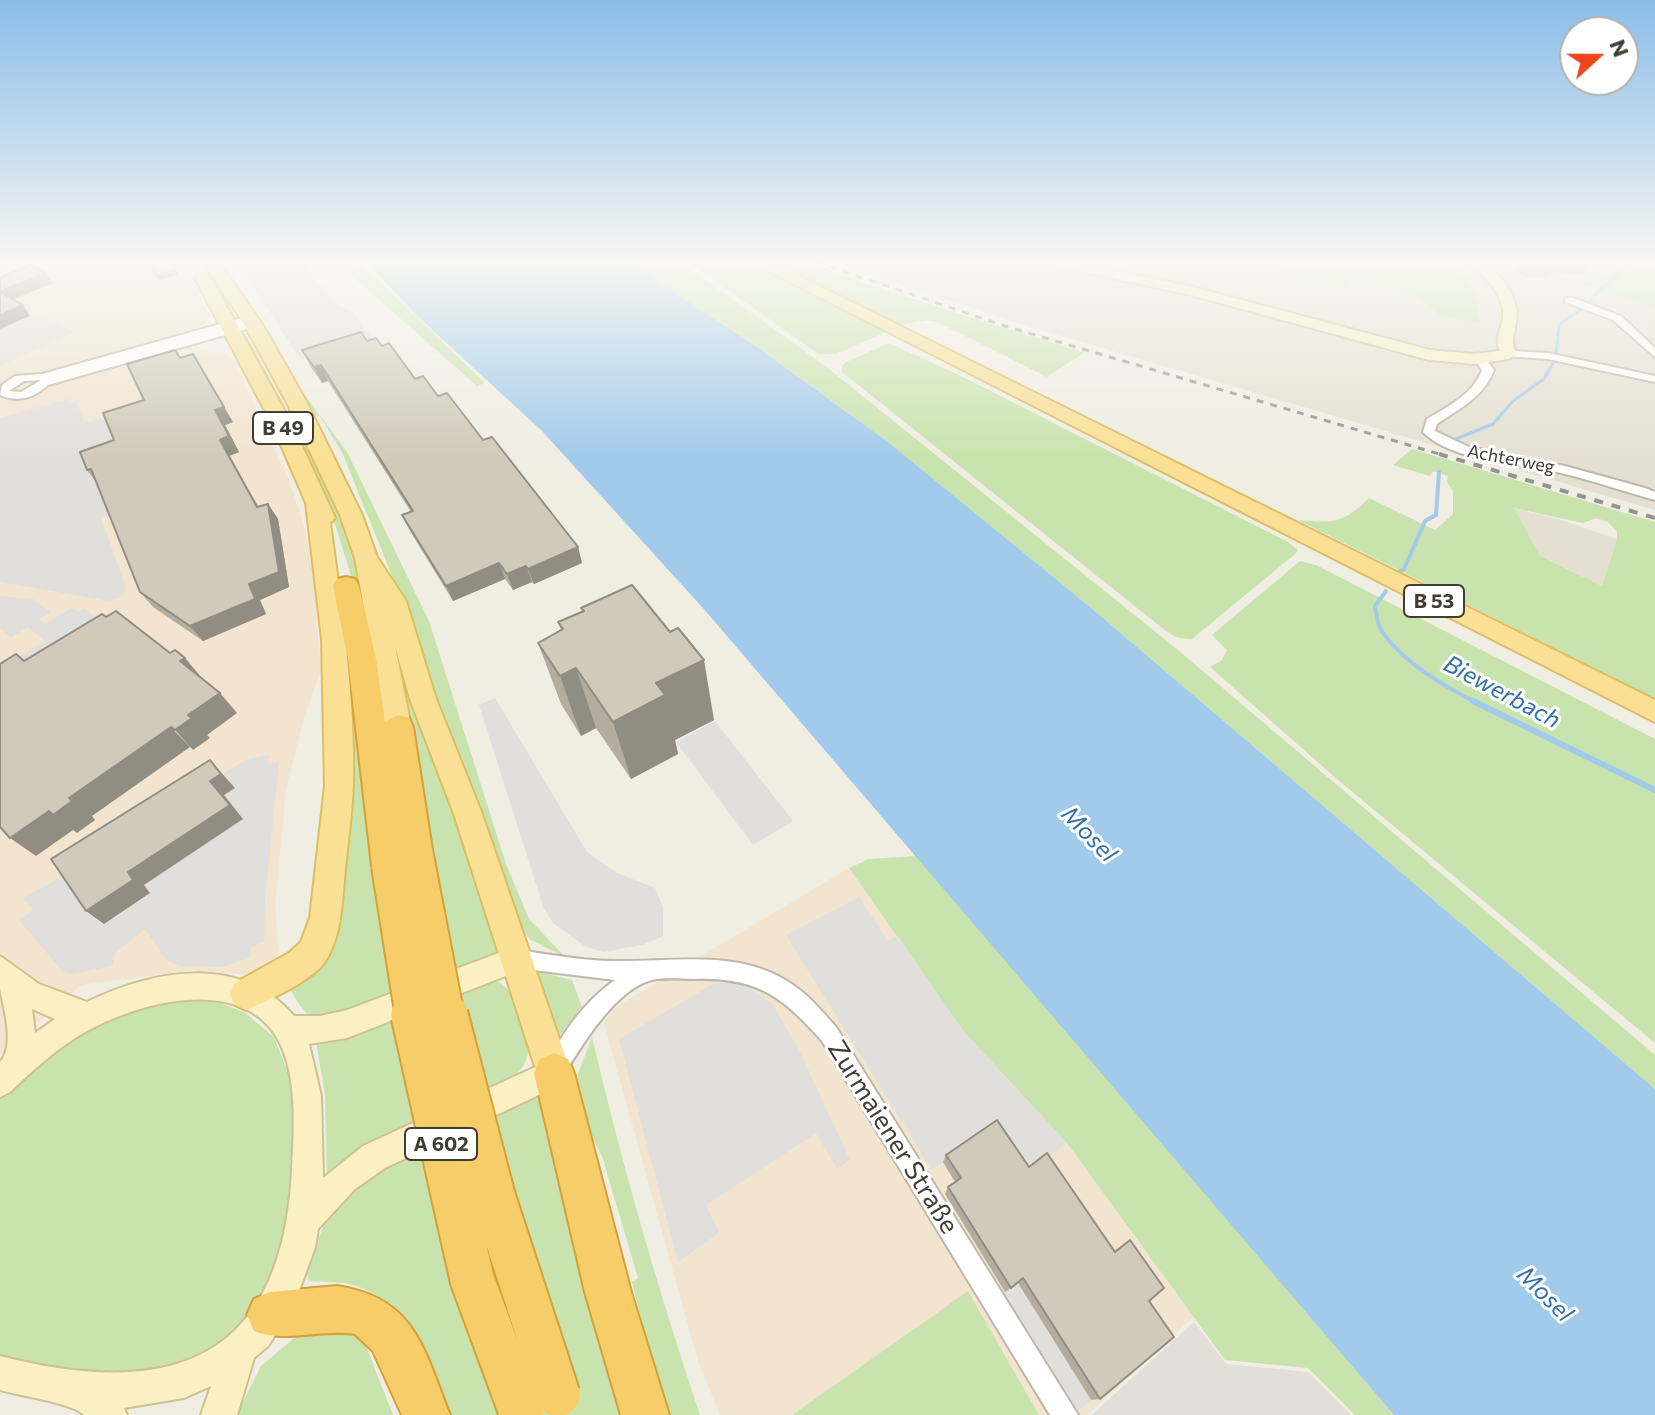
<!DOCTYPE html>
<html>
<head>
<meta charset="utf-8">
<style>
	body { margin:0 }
	#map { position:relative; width:1655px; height:1415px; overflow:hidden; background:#f0ede3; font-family:Commissioner,sans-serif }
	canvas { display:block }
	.north { position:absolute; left:1559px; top:16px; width:80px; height:80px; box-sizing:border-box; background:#fff; border:2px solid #b3b1ad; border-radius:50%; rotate:69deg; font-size:22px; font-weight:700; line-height:32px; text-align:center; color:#423d33 }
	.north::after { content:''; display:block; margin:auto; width:28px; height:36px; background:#ee451c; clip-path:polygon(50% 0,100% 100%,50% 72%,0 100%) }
</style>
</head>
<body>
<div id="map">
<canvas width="1655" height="1415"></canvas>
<div class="north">N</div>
</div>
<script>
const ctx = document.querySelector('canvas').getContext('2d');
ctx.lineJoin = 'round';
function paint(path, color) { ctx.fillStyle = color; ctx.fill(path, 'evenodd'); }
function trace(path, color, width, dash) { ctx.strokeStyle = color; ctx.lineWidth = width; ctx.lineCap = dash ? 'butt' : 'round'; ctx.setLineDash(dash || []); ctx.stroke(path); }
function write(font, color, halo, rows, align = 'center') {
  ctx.font = font + ' Commissioner,sans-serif'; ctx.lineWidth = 6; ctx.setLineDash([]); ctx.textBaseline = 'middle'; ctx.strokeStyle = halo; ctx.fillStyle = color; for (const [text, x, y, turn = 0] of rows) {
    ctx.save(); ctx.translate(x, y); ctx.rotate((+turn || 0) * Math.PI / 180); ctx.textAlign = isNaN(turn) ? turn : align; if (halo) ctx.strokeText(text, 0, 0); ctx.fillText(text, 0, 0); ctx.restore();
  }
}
paint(new Path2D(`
	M833,262L1192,264L1190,262H1276L1278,271L1352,281L1420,298L1440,316L1460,267L1450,262H1629L1586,284L1655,308V510L1014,322Z
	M1513,508L1558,519L1617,539L1602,586L1540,556Z`), '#e4dfd1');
paint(new Path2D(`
	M53,262H183L210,316L194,340L200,349L225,354L235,363L291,485L306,533L314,582L321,671L304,717L286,789L275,906L279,961L258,973L248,975L192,970L81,985L0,1055V290L55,267Z
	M849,868L964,1032L1067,1143L1193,1317L1087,1415H1039L968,1291L792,1415H720L698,1361L604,1023L616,1007Z`), '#f2e4ce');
paint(new Path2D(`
	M1194,1322L1226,1364L1308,1372L1351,1415H1092Z`), '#e2ded8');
paint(new Path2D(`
	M336,262H360L485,383L477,386Z
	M629,262H680L824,365L1178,650L1655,1055V1089L1090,607L888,442L757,347Z
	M689,262H750L886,332L836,354H818Z
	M774,262H809L885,290L1084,353L1047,377L939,323L926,320L901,325Z
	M1276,262H1450C1471,273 1478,301 1480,323L1440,316L1420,298L1352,281L1346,290L1278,271Z
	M1615,262H1655V308L1584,284L1610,274L1622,264Z
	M263,331H269L302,391L347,452L429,621L506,864L529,919L565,957L531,940L519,928L471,801L451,733L433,695L414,630L365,509L343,454L320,417L308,410Z
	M247,336L291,419L308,440L331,488L359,561L366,625L337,530L317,480L241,337Z
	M889,343L959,375L1288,542L1298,550L1295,554L1192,639L1178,638L1166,631L842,372V366L846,362Z
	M1412,449L1655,522V698L1298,520C1334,523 1343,524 1369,498L1435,530L1453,514V491L1447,482L1448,476L1433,471L1430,476L1393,465ZM1514,508L1583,523L1596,518L1608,522L1617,532V539L1602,586L1540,556Z
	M1300,561L1316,565L1655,739V1043L1338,780L1210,667L1222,660L1227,650L1212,635Z
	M390,618L500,947L497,953L480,963C448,976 346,1026 317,1019C304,1016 296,998 289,988L317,964L344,621L372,871L432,850Z
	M917,856L1394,1415H1355L1308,1368L1225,1360L1067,1143L964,1032L849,868L869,859Z
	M536,971L572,980L582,1007L560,1035Z
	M493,979C518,989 536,1034 526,1060C522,1071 513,1077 505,1084L327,1176L325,1094L316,1042Z
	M207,998L244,1012L274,1037L288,1073L293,1100L294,1171L280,1268L251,1321L191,1367L105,1378L23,1363L0,1354V1096L87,1028L152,1002Z
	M592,1037C622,1165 658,1290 700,1415H665L632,1282L638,1278L602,1156L587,1127L577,1091L578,1074Z
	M541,1091L629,1415H447C428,1369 413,1312 364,1289C347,1280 327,1283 309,1281L306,1272L326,1219L358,1178Z
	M968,1291L1039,1415H792Z
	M349,1325L366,1346L393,1415H236L261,1366L298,1335Z`), '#c8e3ad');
paint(new Path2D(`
	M237,262H302L333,303L353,312L372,338L364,345L300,359Z
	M30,316L40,321L47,318L74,332L0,366V329Z
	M69,399L72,403L76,402L85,423L104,417L109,430L114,429L126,456L115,513L101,518L126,588L124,595L110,601L0,582V418Z
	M0,596L33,599L51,613L39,619L45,624L72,608L78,612L85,609L97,619L107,613L113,619L31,675L14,660L45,641L28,627L11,637L0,629Z
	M495,698L587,852L617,873L655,888L663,907V936L642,945L604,952L586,947L553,923L544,909L479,705Z
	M715,721L793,821L753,845L676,742Z
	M269,755L268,764L279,762L265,899L264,942L251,947L250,958L221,967L181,966L167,961L145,929L115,953L112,966L73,974L63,972L19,920L33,910L24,898L70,872L105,923L150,893L144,885L243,819L224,795L235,788L223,774L245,760Z
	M859,897L888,941L898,936L964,1032L1067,1143L1023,1174L943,1162L932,1170L786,935Z
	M715,983H740L772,1003L800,1052L850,1160L837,1169L816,1133L706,1205L719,1233L678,1262L619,1039Z
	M1017,1282L1091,1400L1078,1411L1004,1293Z`), '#e1dfdb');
paint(new Path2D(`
	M366,262H629L757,347L888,442L1090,607L1655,1089V1415H1394L703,608L542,431L416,315Z`), '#a1caeb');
trace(new Path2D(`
	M1595,295L1626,266L1636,262
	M1589,304L1591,300
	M1556,354L1559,325L1584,307
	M1451,441L1493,424L1513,401L1544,379L1553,363`), '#a1caeb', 3);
trace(new Path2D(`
	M1399,572L1404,569L1425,521L1436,515L1439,472
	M1386,591L1375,606C1376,614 1377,624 1381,630C1402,662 1444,686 1477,703`), '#a1caeb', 4);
trace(new Path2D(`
	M1473,701L1655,790`), '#a1caeb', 6);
const street = new Path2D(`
	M27,262L41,264L37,270L0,285V278L29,266Z
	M1565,298H1573L1621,316L1655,348V357L1613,320L1565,302Z
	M249,316L257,322V326L48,385C34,398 18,403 0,395L2,385L15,376L42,374ZM41,380L21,392L9,391L24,381Z
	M1509,351L1548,353L1655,376V382L1548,359L1505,356V352Z
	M1476,357H1484L1494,370C1484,397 1459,409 1437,424L1435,431L1469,447L1565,466L1645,488L1655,492V500C1625,492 1595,481 1565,474C1523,463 1454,463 1423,432L1427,419C1448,406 1473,395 1482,370L1474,359Z
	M517,950C549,954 581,961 614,961C671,962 736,949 787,981C807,993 821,1010 836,1027L1078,1415H1050L822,1041C783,997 757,977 695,979C682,979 665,977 652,980C615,989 580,1048 562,1078L555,1082L548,1078L544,1071C559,1036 584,1002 615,980L517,968L510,966L507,959L510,952Z`);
const secondary = new Path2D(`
	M1048,262H1073L1193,287L1430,350L1474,354L1500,351C1494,339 1501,330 1503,318C1505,293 1485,279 1470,262H1485C1502,277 1521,298 1516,323C1514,336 1510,342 1517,354L1509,359L1474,364L1429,360L1191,295L1055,266Z
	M517,946L526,950L530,959L526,968L347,1038L309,1044L321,1096L323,1178L363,1146L544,1063L554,1059L564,1063L568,1073L564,1083L385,1168L355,1189L318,1229L315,1247L293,1308L268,1346L254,1358L237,1415H201L211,1386L184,1398L124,1408L127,1415H84C73,1403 20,1396 0,1390V1356C171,1400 282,1362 292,1170C294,1131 297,1086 283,1050C251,969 135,1002 80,1035C54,1051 32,1071 10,1092L0,1097V1062C16,1046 3,1007 0,988C0,978 0,966 0,956L39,984L87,1002C153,970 240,953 294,1016H320L347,1010ZM32,1009L55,1019L35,1033Z`);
const primary = new Path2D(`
	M203,262H219L262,324L306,401L362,515L377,557L406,601L436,699L482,814L571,1073L566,1085L554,1090L542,1085L537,1073L454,814L410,699L395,646L411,727L407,734L398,738L389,734L385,727L355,558L340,515L286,401L244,324Z
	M751,262H771L1655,700V722Z
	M203,273L211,278L292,424L335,518L330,523C342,610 355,697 353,784C352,812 348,841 345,869C342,899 342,938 324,963C311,981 267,1001 246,1010L235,1005L230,994L235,983L289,953L301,942L310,918L325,786L322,639L306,503L272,424L195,278Z`);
const highway = new Path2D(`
	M346,577L355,579L359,586L376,659L385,722L398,715L409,718L413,727L433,856L428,867L416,871L406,867L401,877L389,881L377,877L372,866L348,659L333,586L337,579Z
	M554,1053L568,1059L574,1073L631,1292L669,1415H621L585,1292L534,1073L540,1059Z
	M337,1286C416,1298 424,1350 450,1415H402L373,1351L355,1334C322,1329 283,1343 254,1331L247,1315L254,1299L270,1292Z`);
trace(street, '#beb8a9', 4);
trace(secondary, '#cec195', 4);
trace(primary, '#dcbe65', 4);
trace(highway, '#d4a239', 4);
paint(street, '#fff');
paint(secondary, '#fbf0c2');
paint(primary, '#f9e094');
paint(highway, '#f6cd68');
trace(new Path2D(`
	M816,262L1008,327L1446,456`), '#939393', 3, [7, 7]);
trace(new Path2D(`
	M1439,454L1655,518`), '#939393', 4, [9, 9]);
const highwayBridgeFar1 = new Path2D(`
	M416,856L447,1017
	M389,866L413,1017`);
const highwayBridge = new Path2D(`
	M413,1015L472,1279L522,1415
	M446,1015L493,1196L558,1395`);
trace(highwayBridgeFar1, '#d4a239', 38, []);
trace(highwayBridge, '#d4a239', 47, []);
trace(highwayBridgeFar1, '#f6cd68', 34);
trace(highwayBridge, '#f6cd68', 43);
paint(new Path2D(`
	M1514,262H1591L1582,275L1552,272L1550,276L1525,277L1518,274Z
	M367,341L382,346L415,379L438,396L483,440L578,547L582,563L534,584L532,582L513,590L505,579L453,601L410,531L402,515L411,512L328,381L322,383L310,366L302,350Z
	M180,358L233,422L225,425L239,452L229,456L258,506L268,504L278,519L289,587L260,600L266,614L203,641L153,607L140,592L96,482L87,470L114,440L144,400Z
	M581,608L714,720L675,740L678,754L631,779L596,728L581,736L561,704L538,643L561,630L558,622L582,611Z
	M946,1155L1029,1167L1114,1251L1130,1240L1149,1301L1100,1399L1091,1400L1018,1283L1005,1292L945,1194L948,1187L955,1182L943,1162Z`), '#b4ad9f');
paint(new Path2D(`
	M172,262L179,275L159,280L156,275Z
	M46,273L53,283L7,302L0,292Z
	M23,305L30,316L0,329V315Z
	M193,354L233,422L225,425L239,452L229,456L267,522L220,440Z
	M321,365L328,381L322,383L314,367Z
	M268,504L278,519L289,587L260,600L266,614L203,641L190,626L249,584Z
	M578,547L582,563L534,584L528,569Z
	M499,563L505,579L453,601L446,586Z
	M526,566L532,582L513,590L507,574Z
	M185,658L202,678L197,682L180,661Z
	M704,660L714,720L675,740L678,754L631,779L613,722L656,683Z
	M576,668L596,728L581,736L560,676Z
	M220,693L237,713L207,735L210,738L193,750L175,730L188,715Z
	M171,727L190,747L92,816L95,820L77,833L73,830L36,856L10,838Z
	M210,760L235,788L224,795L243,819L144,885L150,893L104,924L86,911L128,872L210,781Z`), '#928d82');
const building = new Path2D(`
	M149,262H171L176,270L156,275Z
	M31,265L46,273L0,291V278Z
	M0,292L23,305L0,315Z
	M361,332L367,341L376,338L382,346L389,343L415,379L423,376L438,396L447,393L483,440L492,437L578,547L528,569L526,566L507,574L499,563L446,586L402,515L413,511L321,365L314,367L302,350Z
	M175,350L180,358L193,354L224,407L215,410L229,436L220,440L257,507L268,504L279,572L249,584L255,599L190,626L140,592L91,469L87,470L80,452L114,440L103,413L144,400L127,364Z
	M632,585L670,632L678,628L704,660L656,683L665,695L613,722L576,668L560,676L538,643L563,629L558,622L584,611L581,608Z
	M116,611L170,653L175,650L185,658L180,661L220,693L188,715L192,718L175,730L171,727L69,798L72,801L53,815L49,811L10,838L0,827V664L16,654L24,661L102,614L106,617Z
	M210,760L221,774L210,781L230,805L128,872L133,880L86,911L51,859Z
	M997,1120L1029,1167L1047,1153L1115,1252L1130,1240L1164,1288L1149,1301L1174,1337L1100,1399L1023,1278L1011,1288L948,1187L961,1178L946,1155Z`);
paint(building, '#d1c9b9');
trace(building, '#928d82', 2);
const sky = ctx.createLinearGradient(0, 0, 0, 460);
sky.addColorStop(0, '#8bbde9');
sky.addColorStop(0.57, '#f8f7f2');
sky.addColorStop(1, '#f8f7f200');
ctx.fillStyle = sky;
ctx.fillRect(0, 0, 1655, 460);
write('18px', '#423d33', '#fff', [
	["Achterweg",1511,459,11]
]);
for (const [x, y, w] of [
	[283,428,60],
	[1434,601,60],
	[441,1144,72]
]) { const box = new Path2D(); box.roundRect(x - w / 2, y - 16, w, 32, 6); ctx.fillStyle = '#fff'; ctx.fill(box); trace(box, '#423d33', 2); }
write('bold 20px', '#423d33', null, [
	["B 49",283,428],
	["B 53",1434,601],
	["A 602",441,1144]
]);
write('italic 24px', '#3371a7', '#fff', [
	["Biewerbach",1502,692,28],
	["Mosel",1089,834,46],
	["Mosel",1545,1294,45]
]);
write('26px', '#423d33', '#fff', [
	["Zurmaiener Straße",893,1137,58]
]);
</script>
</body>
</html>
